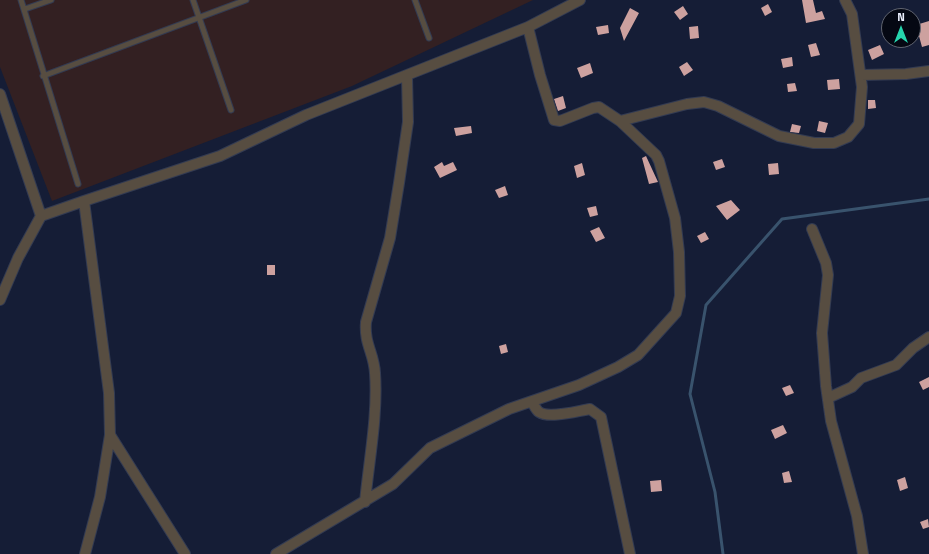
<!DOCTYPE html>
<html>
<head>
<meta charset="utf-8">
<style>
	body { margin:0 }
	#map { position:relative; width:929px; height:554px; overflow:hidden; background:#151d36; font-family:"Titillium Web",sans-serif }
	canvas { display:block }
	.north { position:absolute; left:881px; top:8px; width:40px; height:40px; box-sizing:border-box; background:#050813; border:1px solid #616571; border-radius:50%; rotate:0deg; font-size:11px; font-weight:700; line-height:16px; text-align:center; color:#ebf0fe }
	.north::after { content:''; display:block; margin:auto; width:14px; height:18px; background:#26d5ae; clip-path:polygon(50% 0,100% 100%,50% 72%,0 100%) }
</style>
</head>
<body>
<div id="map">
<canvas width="929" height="554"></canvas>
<div class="north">N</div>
</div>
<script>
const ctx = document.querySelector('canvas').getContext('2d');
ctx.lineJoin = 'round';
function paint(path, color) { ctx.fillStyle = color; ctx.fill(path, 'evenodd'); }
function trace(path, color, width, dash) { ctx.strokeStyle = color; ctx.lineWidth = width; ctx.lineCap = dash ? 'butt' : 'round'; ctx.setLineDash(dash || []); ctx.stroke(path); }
paint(new Path2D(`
	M0,0H533L352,86L52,201L0,67Z`), '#332022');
trace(new Path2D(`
	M723,554L715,492L690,394L706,305L782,219L929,199`), '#39536d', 3);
paint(new Path2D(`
	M802,0H813L816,13L822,11L825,19L806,23Z
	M768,4L772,12L765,16L761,8Z
	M683,6L688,14L680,20L674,12Z
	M630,8L639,13L624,41L620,28Z
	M929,21V45L922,47L916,25Z
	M608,25L609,33L598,35L596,27Z
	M698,26L699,38L690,39L689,27Z
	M816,43L820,55L811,57L808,45Z
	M880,45L884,54L872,60L868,50Z
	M792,57L793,66L783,68L781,59Z
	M687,62L693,70L684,76L679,67Z
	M590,63L593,73L581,78L577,68Z
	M839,79L840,89L828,90L827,80Z
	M795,83L797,91L788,92L787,84Z
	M563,96L566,108L558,111L554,99Z
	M868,100H875L876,108L868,109Z
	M819,121L828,123L825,133L817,131Z
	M792,124L801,126L799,133L790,132Z
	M471,126L472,133L456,136L454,128Z
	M646,156L658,182L649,184L642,158Z
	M722,159L725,167L716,170L713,162Z
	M442,162L444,166L453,162L457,170L440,178L434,167Z
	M582,163L585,175L577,178L574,166Z
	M778,163L779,174L769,175L768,164Z
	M505,186L508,195L499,198L495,190Z
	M731,200L740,210L727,220L716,206Z
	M596,206L598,215L590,217L587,208Z
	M599,227L605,238L596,242L590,231Z
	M705,232L709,239L701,243L697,236Z
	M267,265H275V275H267Z
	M506,344L508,352L501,354L499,346Z
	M929,377V387L923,390L919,382Z
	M790,385L794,393L786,396L782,388Z
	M783,425L787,433L775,439L771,430Z
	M789,471L792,482L784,483L782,473Z
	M905,477L908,488L900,491L897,480Z
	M661,480L662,491L651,492L650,481Z
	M928,519L929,527L923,529L920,522Z`), '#cda19f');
const service = new Path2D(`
	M21,0L78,184
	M193,0L231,110
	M415,0L429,38
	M25,9L51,0
	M43,76L246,0`);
const minor = new Path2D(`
	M861,75L906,74L929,71
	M0,94L41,216
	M620,121L687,104L704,102L718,106L779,136L814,143H834L848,137L859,124L862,87L852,14L845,0
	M812,229L826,263L828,275L822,333L826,386L831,421L857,516L863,554
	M0,300L18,258L41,216L84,201
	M828,398L852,387L861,378L896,365L913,348L929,337
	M532,402C534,405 536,410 539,412C549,419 577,411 590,409L601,417L630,554
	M365,502C369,460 378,415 375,373C374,353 364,344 366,322L390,238L399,183L408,122L407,76
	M85,554L100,497L110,435
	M185,554L110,435L109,393L84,201L220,156L306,115L528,27L580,0
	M276,554L393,484L430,448L509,409L579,385L618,367L638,355L676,313L680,296L679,252L675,218L659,161L656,155L620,121L599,107L593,108L560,121L554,120L540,75L528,27`);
trace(service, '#333b52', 7);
trace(minor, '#333b52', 12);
trace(service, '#574d41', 5);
trace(minor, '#574d41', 10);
</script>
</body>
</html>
